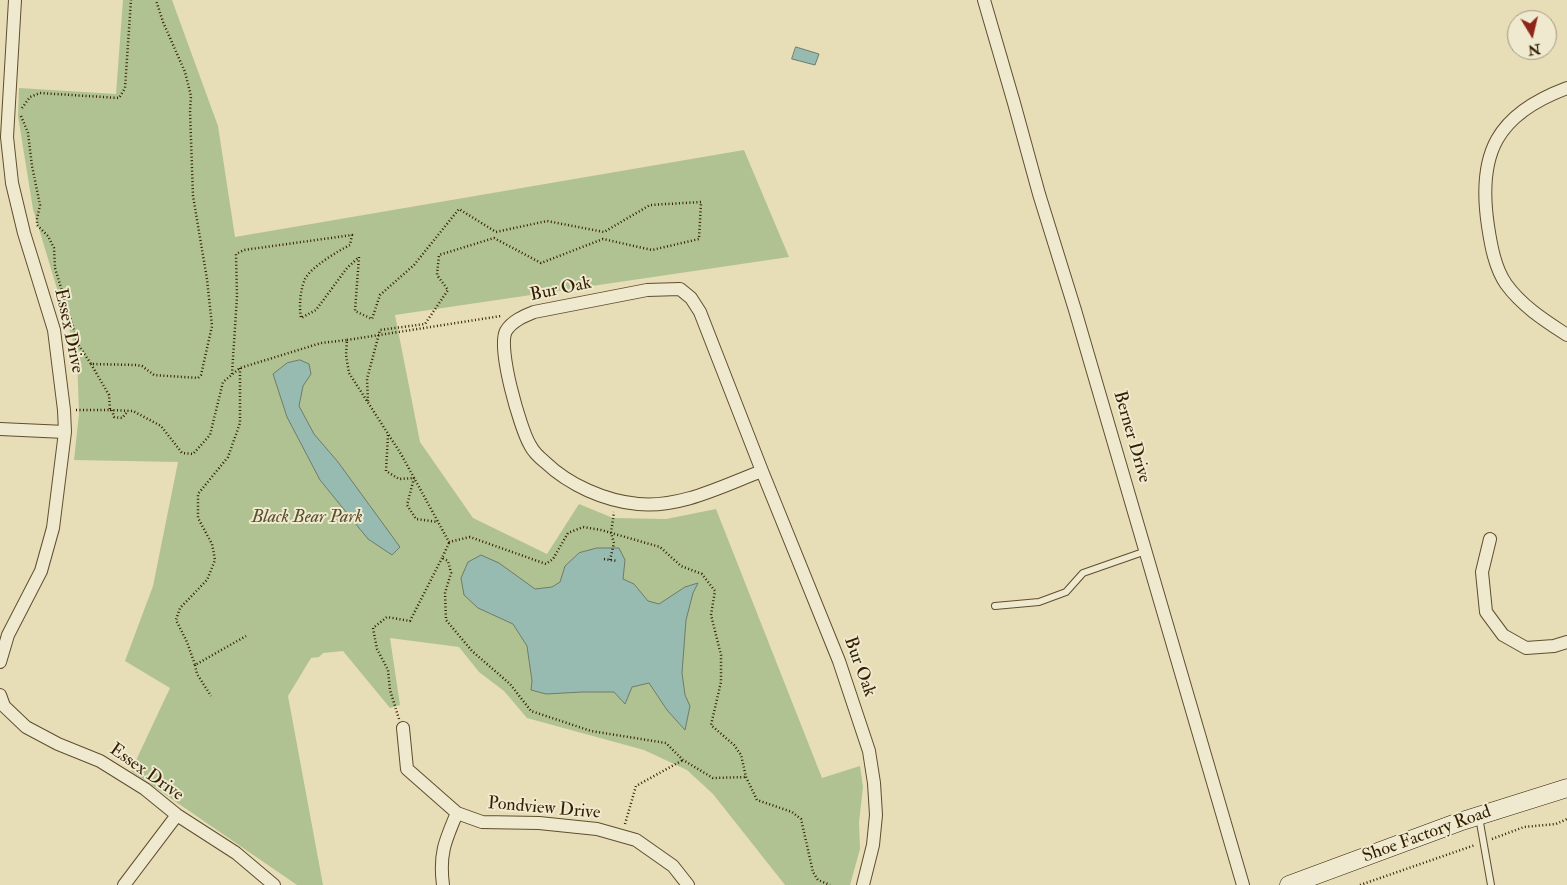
<!DOCTYPE html>
<html>
<head>
<meta charset="utf-8">
<style>
	body { margin:0 }
	#map { position:relative; width:1567px; height:885px; overflow:hidden; background:#e7ddb7; font-family:"IM FELL Double Pica",serif }
	canvas { display:block }
	.north { position:absolute; left:1507px; top:10px; width:50px; height:50px; box-sizing:border-box; background:#efe9d0; border:1px solid #a4987d; border-radius:50%; rotate:171deg; font-size:14px; font-weight:700; line-height:20px; text-align:center; color:#331e00 }
	.north::after { content:''; display:block; margin:auto; width:18px; height:22px; background:#8f2418; clip-path:polygon(50% 0,100% 100%,50% 72%,0 100%) }
</style>
</head>
<body>
<div id="map">
<canvas width="1567" height="885"></canvas>
<div class="north">N</div>
</div>
<script>
const ctx = document.querySelector('canvas').getContext('2d');
ctx.lineJoin = 'round';
function paint(path, color) { ctx.fillStyle = color; ctx.fill(path, 'evenodd'); }
function trace(path, color, width, dash) { ctx.strokeStyle = color; ctx.lineWidth = width; ctx.lineCap = dash ? 'butt' : 'round'; ctx.setLineDash(dash || []); ctx.stroke(path); }
function write(font, color, halo, rows, align = 'center') {
  ctx.font = font + ' "IM FELL Double Pica",serif'; ctx.lineWidth = 4; ctx.setLineDash([]); ctx.textBaseline = 'middle'; ctx.strokeStyle = halo; ctx.fillStyle = color; for (const [text, x, y, turn = 0] of rows) {
    ctx.save(); ctx.translate(x, y); ctx.rotate((+turn || 0) * Math.PI / 180); ctx.textAlign = isNaN(turn) ? turn : align; if (halo) ctx.strokeText(text, 0, 0); ctx.fillText(text, 0, 0); ctx.restore();
  }
}
paint(new Path2D(`
	M123,0H172L218,126L235,237L744,150L789,257L395,315L420,442L473,518L547,554L579,504L613,518L666,519L716,509L822,778L860,766L863,787L859,822L860,849L850,885H785L713,794L687,770L644,750L527,718L504,691L479,672L459,647L390,638L400,705L390,708L343,651L323,653L319,657L311,658L288,696L323,885H297L131,771L170,688L125,661L153,586L178,462L74,460L79,414L77,355L33,209L18,116L19,88L116,94Z`), '#b0c292');
const water = new Path2D(`
	M796,47L819,54L815,65L792,59Z
	M300,360L309,364L311,374L303,386L299,406L314,434L338,462L400,547L392,555L368,539L320,480L287,417L273,374L287,363Z
	M597,548H619L625,560L623,579L634,584L648,601L659,604L685,587L698,583L693,593L686,620L682,673L685,695L690,706L685,730L667,710L649,683L632,687L625,704L614,692H582L546,694L531,690L532,681L527,646L513,624L478,608L464,595L461,578L468,562L481,555L499,563L535,589L552,587L560,582L565,566L579,553Z`);
paint(water, '#97bbb0');
trace(water, '#6f7c6a', 1);
const lane = new Path2D(`
	M995,606L1039,602L1066,592L1083,573L1146,551
	M1479,817L1491,885`);
const street = new Path2D(`
	M984,0L1014,103L1039,194L1075,310L1243,885
	M1567,88C1497,114 1477,153 1488,226C1491,246 1495,268 1506,284C1522,306 1544,320 1567,335
	M0,429L65,432
	M762,471C722,486 681,508 638,504C605,501 569,485 545,462C540,458 533,451 530,445C520,428 497,348 506,331C512,321 524,316 534,312L647,290L680,289L691,298L700,312L762,471L839,661L869,751L874,783L876,815L873,845L863,885
	M1490,539L1482,572L1486,612L1503,635L1526,648L1554,646L1567,642
	M0,662L8,635L41,571L53,528L65,432L64,410L54,330L24,233L12,183L7,137L15,0
	M0,695L4,706L26,727L58,744L100,761L145,789L177,815L236,853L274,885
	M403,728L407,769L457,813L482,822L539,823L597,829L636,840L673,866L688,885
	M124,885L177,815
	M443,885C439,854 445,841 457,813`);
const secondary = new Path2D(`
	M1289,885L1459,822L1567,788`);
trace(lane, '#604e2e', 8);
trace(street, '#604e2e', 14);
trace(secondary, '#331e00', 19);
trace(new Path2D(`
	M22,108L30,97L40,93L119,98L125,88L131,0
	M21,116L28,133L32,166L40,205L37,219V225L48,236L54,248L55,268L78,344L91,364L136,365L142,366L154,375L198,378L201,375L212,326L207,279L193,196L190,111L191,96L185,72L163,22L156,0
	M347,340L501,316
	M240,368V423L228,457L198,494V518L212,544L215,560L207,580L180,608L176,620L187,642L195,665L246,636
	M232,374L237,296L236,254L244,250L352,235L350,245C338,251 311,267 305,279C300,291 299,305 301,318L316,310L347,268L359,257L355,311L372,319L380,295L414,265L459,209L496,232L547,221L604,232L650,205L701,202L699,239L652,250L603,239L541,263L494,238L439,255L437,275L448,290L425,324L380,330L367,379L368,402
	M76,410H110L109,395L91,364
	M110,410L133,411L161,426L182,453L193,454L210,435L223,382L240,368L321,343L347,340L346,355L349,373L401,454L449,542L470,537L546,564L553,559L568,533L583,527L601,530L660,547L681,566L702,574L715,591L711,615L721,655V682L711,725L734,745L741,755L746,777L757,800L792,812L801,819L813,872L818,880L830,885
	M112,410L114,417L122,418L128,411
	M388,435L386,471L399,479L414,478L407,505L416,519L438,522
	M449,543L442,558L448,561L451,573L445,593L446,620L472,651L510,684L531,711L591,731L666,743L683,760L713,778L746,777
	M604,559L617,561
	M610,560L614,543L611,533L614,512
	M195,665L197,674L211,696
	M399,719L390,690L388,670L377,649L373,628L387,617L410,621L442,558
	M625,824L636,786L683,760
	M1492,839L1524,827L1556,824L1567,819
	M1360,885L1475,845`), '#331e00', 2.5, [1, 2.5]);
trace(lane, '#efe9d0', 6);
trace(street, '#efe9d0', 12);
trace(secondary, '#efe9d0', 18);
write('18px', '#331e00', '#efe9d0', [
	["Bur Oak",561,290,-12],
	["Essex Drive",68,331,78],
	["Berner Drive",1131,437,74],
	["Bur Oak",859,667,70],
	["Essex Drive",146,773,35],
	["Pondview Drive",544,809,5],
	["Shoe Factory Road",1427,835,-20]
]);
write('italic 18px', '#584f2c', '#efe9d0', [
	["Black Bear Park",307,518]
]);
</script>
</body>
</html>
